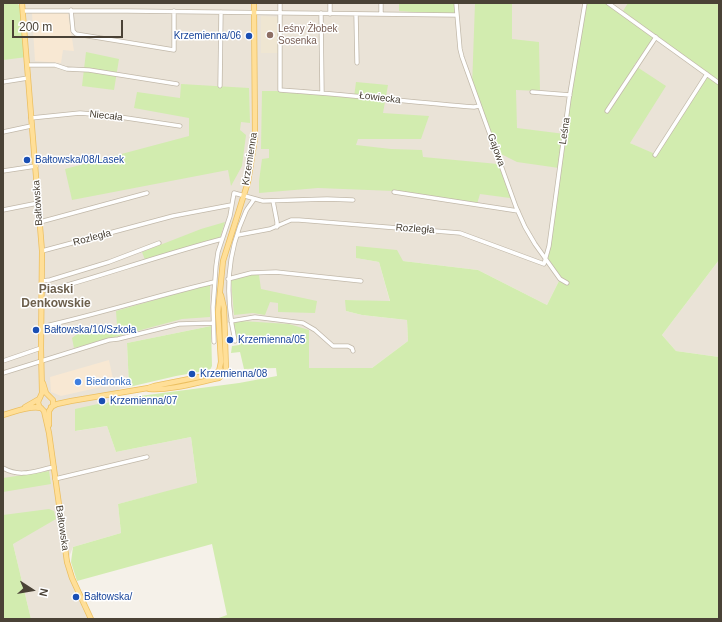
<!DOCTYPE html>
<html>
<head>
<meta charset="utf-8">
<style>
	body { margin:0 }
	#map { position:relative; width:722px; height:622px; overflow:hidden; background:#f5f1e9; font-family:Arial,sans-serif }
	canvas { display:block }
	.frame { position:absolute; inset:0; border:4px solid #4a4236; pointer-events:none }
	.north { position:absolute; left:12px; top:570px; width:40px; height:40px; -webkit-text-stroke:3px #fff; paint-order:stroke; rotate:102deg; font-size:11px; font-weight:700; line-height:16px; text-align:center; color:#4a4236 }
	.north::after { content:''; display:block; margin:auto; width:14px; height:18px; background:#4a4236; clip-path:polygon(50% 0,100% 100%,50% 72%,0 100%) }
	.scale { position:absolute; left:12px; top:20px; width:111px; height:18px; box-sizing:border-box; border:2px solid #4a4236; border-top:0; padding-left:5px; font-size:12px; line-height:14px; white-space:nowrap; color:#4a4236; -webkit-text-stroke:3px #fff; paint-order:stroke }
</style>
</head>
<body>
<div id="map">
<canvas width="722" height="622"></canvas>
<div class="frame"></div>
<div class="north">N</div>
<div class="scale">200 m</div>
</div>
<script>
const ctx = document.querySelector('canvas').getContext('2d');
ctx.lineJoin = 'round';
function paint(path, color) { ctx.fillStyle = color; ctx.fill(path, 'evenodd'); }
function trace(path, color, width, dash) { ctx.strokeStyle = color; ctx.lineWidth = width; ctx.lineCap = dash ? 'butt' : 'round'; ctx.setLineDash(dash || []); ctx.stroke(path); }
function write(font, color, halo, rows, align = 'center') {
  ctx.font = font + ' Arial,sans-serif'; ctx.lineWidth = 3; ctx.setLineDash([]); ctx.textBaseline = 'middle'; ctx.strokeStyle = halo; ctx.fillStyle = color; for (const [text, x, y, turn = 0] of rows) {
    ctx.save(); ctx.translate(x, y); ctx.rotate((+turn || 0) * Math.PI / 180); ctx.textAlign = isNaN(turn) ? turn : align; if (halo) ctx.strokeText(text, 0, 0); ctx.fillText(text, 0, 0); ctx.restore();
  }
}
paint(new Path2D(`
	M3,3H585L560,279L547,305L478,270L403,261L356,258L379,262L390,302L346,300V311L362,315L407,320L408,341L372,368H308L309,331L241,321L211,326L127,343L129,387L119,389L117,399L104,404H98L76,431L107,426L116,452L191,437L197,484L118,504L121,533L73,547L67,562L91,619H31L13,544L3,539Z
	M608,3H719V83L655,155L630,143Z
	M719,260V357L676,351L662,335Z`), '#eae3d7');
paint(new Path2D(`
	M32,13H68L74,51L63,50L61,63L35,61Z
	M109,360L114,384L61,396L51,392L50,377Z`), '#f8e8d3');
paint(new Path2D(`
	M261,16L278,17L279,53H261Z`), '#efe6d2');
paint(new Path2D(`
	M3,3H17L23,11L27,57L3,60Z
	M399,3H456V15L399,11Z
	M475,3H512V39L539,42L540,91L516,90L517,128L565,134L585,3H608L656,37L634,65L666,86L630,143L655,154L707,74L719,83V260L662,335L676,351L719,357V619H216L227,615L212,544L77,581L71,562L73,547L121,533L118,504L197,483L191,437L116,452L107,426L75,431V409L98,404H104L117,399L239,383L277,376L276,368L244,369L240,352L231,353L232,346L239,345L240,338L236,337L232,323L241,321L289,324L309,330V368H372L408,341L407,320L362,315L346,311L345,300L390,301L379,262L356,258V246L397,250L403,261L478,270L547,305L560,279L546,258L559,168L517,162L497,152L518,211L510,198L480,194L477,204L394,191L318,188L259,193V181L262,159L269,158V149H261L262,91H278L279,92L354,97L356,82L388,85L383,113L429,116L421,139H358L356,145L391,149L422,150L423,157L498,164L496,151L472,87Z
	M628,3H719V82L623,11Z
	M86,52L119,59L114,90L82,86Z
	M181,84L249,88L250,123L241,122L240,130L246,135L242,166L231,186L228,170L72,200L65,169L189,136V118L134,108L137,92L180,98Z
	M225,222L220,238L145,260L142,252L201,229Z
	M254,274L259,275L261,289L317,301L315,313L278,312V303L270,302L265,315L253,313L234,315L231,280Z
	M210,284V317L182,319L74,348L72,338L76,335V333L117,325L116,311Z
	M211,326L212,366L210,370L176,376L129,387L127,343Z
	M49,471L51,484L3,492V478Z
	M49,509L54,511L56,519L13,544L31,619H3V515Z`), '#d2ecaf');
const minor = new Path2D(`
	M280,3V90C345,94 409,102 474,107L479,106
	M330,3V14
	M456,3L460,49L462,57L516,207L525,227L535,244L560,279L567,283
	M608,3L719,83
	M71,10L73,31L76,34L174,50V11
	M23,11H127L456,15
	M321,13L322,93
	M356,14L357,63
	M381,14V3
	M27,65H55L67,69L89,70L177,84
	M3,82L28,78
	M220,86L221,12
	M532,92L570,95
	M607,111L656,37
	M31,118L80,113L113,116L180,126
	M3,132L31,126
	M655,155L707,74
	M3,171L36,166
	M394,192L518,211
	M273,201L277,222V227
	M3,210L38,203
	M40,222L147,193
	M238,235L270,229L291,220H299L460,233L544,264L549,246L569,99L585,3
	M42,251L173,216L231,205
	M228,279L251,273L276,272L361,281
	M42,281L50,280L109,262L159,243
	M42,290H50C108,274 164,254 222,239
	M231,321L255,317L303,323L315,330L333,346H348L352,348L353,351
	M41,327C99,314 156,296 214,282
	M235,341C225,295 226,255 246,211C248,207 252,203 254,199
	M214,342L213,307L216,266L218,252L230,216L234,193L263,201L327,199L353,200
	M3,361L41,348
	M3,373L109,340L118,339L179,324L213,323
	M3,468C21,478 34,471 54,467
	M55,479L147,457`);
const major = new Path2D(`
	M22,3L42,251L41,348L42,393L38,402L39,406L44,411L49,433L67,562L72,578L91,619
	M43,383L46,393L53,400V405L49,411V425
	M149,389C169,391 199,382 219,378L224,374L226,369L224,308L221,295
	M25,407L39,399
	M51,407L57,404L71,401L148,388L154,386L214,374L219,371L221,362L218,312L223,261L248,182L255,138L254,3
	M3,415C14,412 30,405 41,408`);
trace(minor, '#c2b9aa', 5);
trace(major, '#ecbf60', 6);
trace(minor, '#fff', 3.5);
trace(major, '#ffdf98', 4.5);
for (const [x, y, r, color] of [
	[270,35,4,"#8d6e63"],
	[249,36,4,"#1a4fb4"],
	[27,160,4,"#1a4fb4"],
	[36,330,4,"#1a4fb4"],
	[230,340,4,"#1a4fb4"],
	[192,374,4,"#1a4fb4"],
	[78,382,4,"#3f7fe0"],
	[102,401,4,"#1a4fb4"],
	[76,597,4,"#1a4fb4"]
]) { const dot = new Path2D(); dot.arc(x, y, r, 0, 2 * Math.PI); ctx.fillStyle = color; ctx.fill(dot); trace(dot, '#fff', 1.5); }
write('10px', '#785e54', '#fff', [
	["Leśny Żłobek",278,29],
	["Sosenka",278,41]
], 'left');
write('10px', '#164399', '#fff', [
	["Krzemienna/06",241,36,"right"],
	["Bałtowska/08/Lasek",35,160],
	["Bałtowska/10/Szkoła",44,330],
	["Krzemienna/05",238,340],
	["Krzemienna/08",200,374],
	["Krzemienna/07",110,401],
	["Bałtowska/",84,597]
], 'left');
write('10px', '#4a4236', '#fff', [
	["Łowiecka",380,98,7],
	["Niecała",106,116,6],
	["Leśna",565,131,-82],
	["Gajowa",496,150,70],
	["Krzemienna",250,159,-81],
	["Bałtowska",38,203,-94],
	["Rozległa",415,229,4],
	["Rozległa",92,238,-15],
	["Bałtowska",62,528,82]
]);
write('10px', '#366cbe', '#fff', [
	["Biedronka",86,382]
], 'left');
write('bold 12px', '#6d604d', '#fff', [
	["Piaski",56,290],
	["Denkowskie",56,304]
]);
</script>
</body>
</html>
